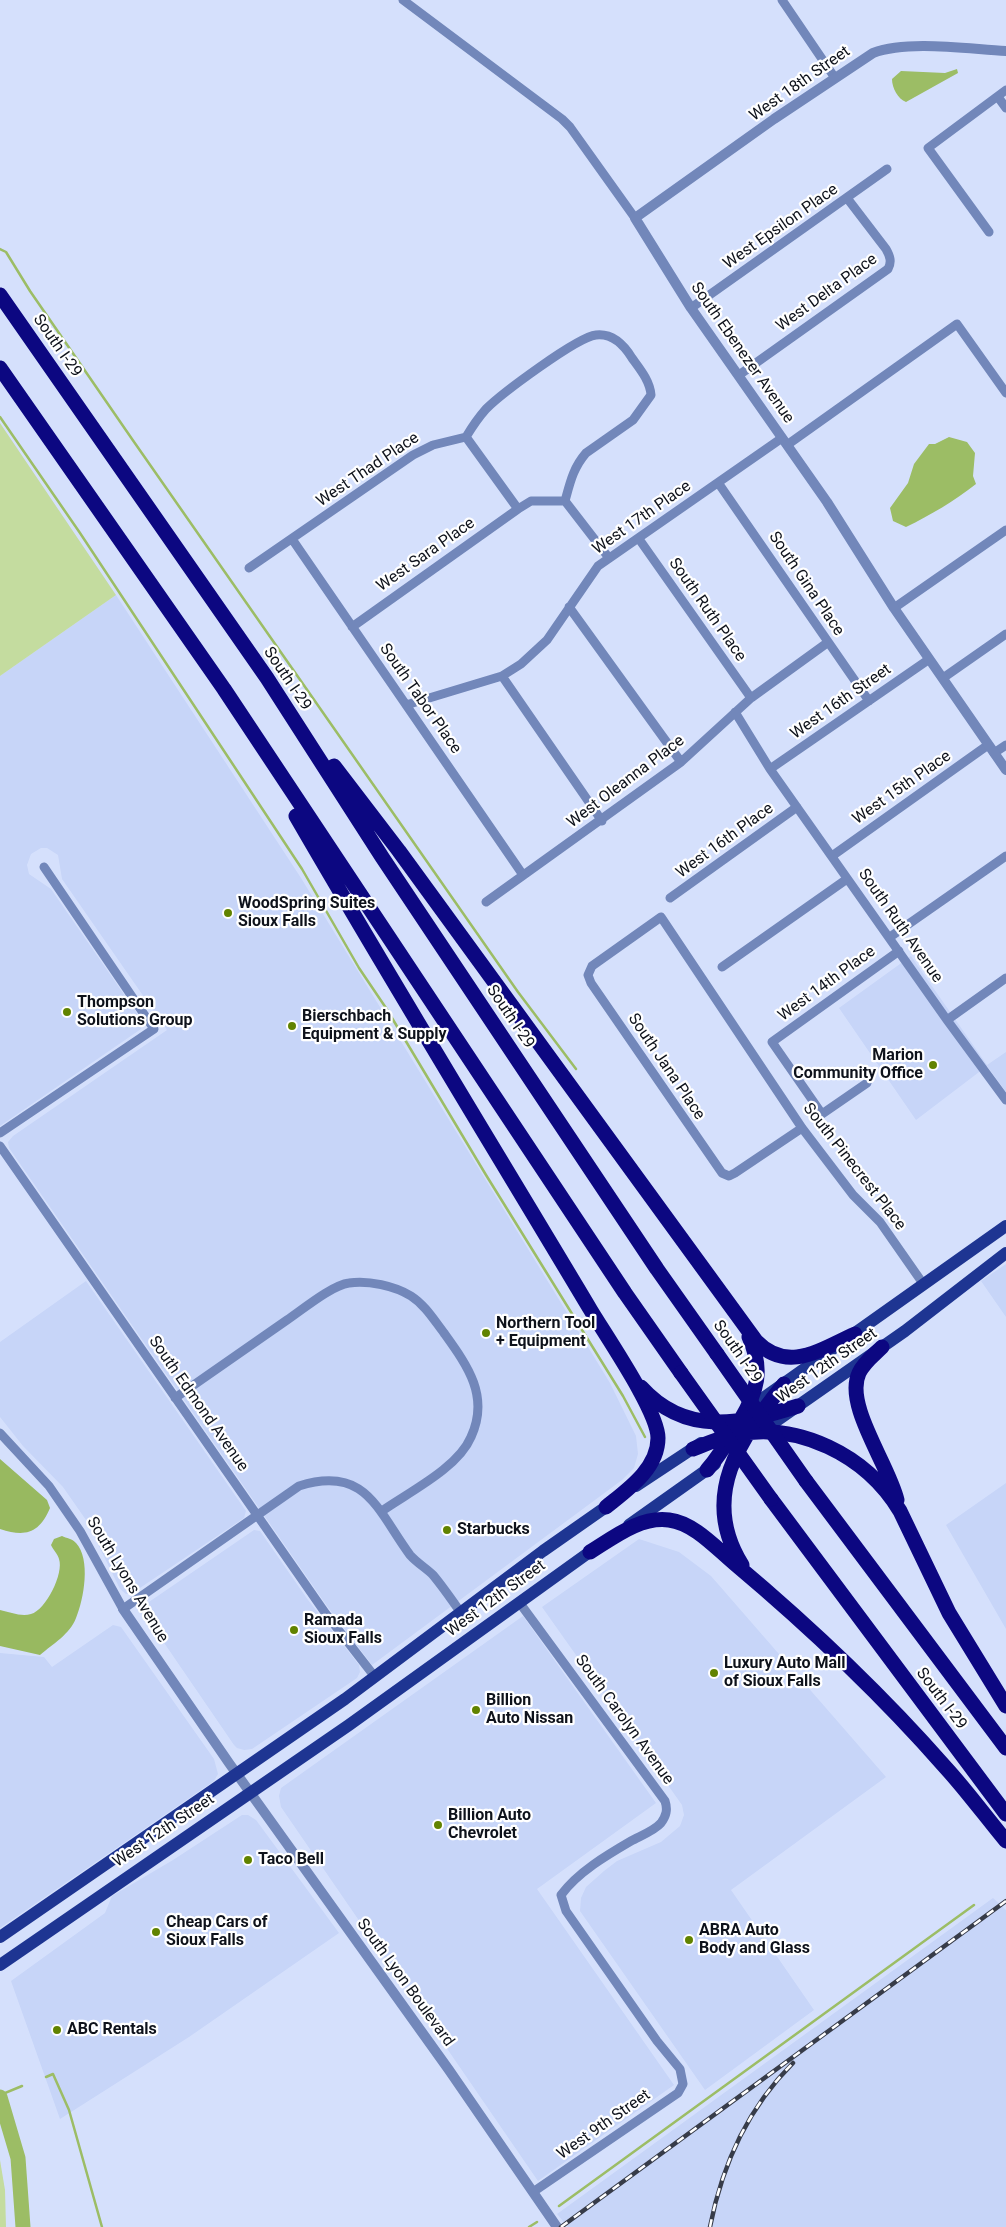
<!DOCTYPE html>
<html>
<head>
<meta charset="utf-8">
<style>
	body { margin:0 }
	canvas { display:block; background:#d5e0fc }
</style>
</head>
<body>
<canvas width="1006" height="2227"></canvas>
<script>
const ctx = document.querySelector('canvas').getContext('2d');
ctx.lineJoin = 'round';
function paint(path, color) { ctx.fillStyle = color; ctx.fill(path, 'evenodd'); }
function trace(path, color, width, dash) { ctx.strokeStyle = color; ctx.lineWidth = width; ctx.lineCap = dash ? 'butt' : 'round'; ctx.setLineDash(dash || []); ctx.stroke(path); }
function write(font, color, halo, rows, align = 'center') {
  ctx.font = font + ' Roboto,sans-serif'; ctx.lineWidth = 4.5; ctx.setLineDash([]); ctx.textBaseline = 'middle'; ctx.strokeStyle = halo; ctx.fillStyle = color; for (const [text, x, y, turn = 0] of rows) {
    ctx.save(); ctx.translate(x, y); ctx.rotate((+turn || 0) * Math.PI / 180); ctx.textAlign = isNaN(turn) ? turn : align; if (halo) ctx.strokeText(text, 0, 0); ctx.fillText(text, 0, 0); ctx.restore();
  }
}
paint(new Path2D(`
	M116,595L301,878L610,1383L636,1436L638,1454L634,1468L622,1480L372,1665L327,1606L9,1148L8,1142L13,1136L167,1030L62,879L58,855L47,848H41L31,854L27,865L29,874L51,889L141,1019L142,1026L141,1029L0,1126V676Z
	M911,956L987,1065L1006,1052V1092L987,1066L916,1120L839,1008Z
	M1006,1264V1317L981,1281Z
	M86,1281L246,1511L244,1518L131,1594H126L120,1589L86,1520L63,1487L23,1446L0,1417V1342Z
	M1006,1483V1629L946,1525Z
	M254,1530L260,1531L308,1600L359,1665L360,1672L357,1678L252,1749L244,1750L237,1748L234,1745L143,1612L146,1604Z
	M639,1539L679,1552L711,1576L886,1777L731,1890L814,2010L705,2090L580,1911L581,1898L586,1887L604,1871L617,1861L661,1842L680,1826L684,1815L682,1805L542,1607Z
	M523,1616L656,1803L537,1889L674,2085L538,2181L281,1807L279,1796L281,1788Z
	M113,1625L121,1627L214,1759L218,1774L214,1781L0,1928V1653L44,1657L52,1667Z
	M242,1815H248L256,1820L339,1933L189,2037L60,2119L11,1981L105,1913L112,1896L173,1860Z
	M993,1898L1006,1910V2227H568L557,2214Z`), '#c7d5f8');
paint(new Path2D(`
	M0,423L116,595L0,676Z
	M0,2160L5,2190L6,2227H0Z`), '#c4dc9f');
paint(new Path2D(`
	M0,1459L47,1500L50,1508C39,1534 25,1537 0,1529Z
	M62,1536C66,1538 73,1539 76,1543C91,1559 84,1599 76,1618C70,1634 53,1644 40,1655L0,1646V1610C10,1612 21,1617 31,1614C46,1610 64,1573 59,1559C58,1554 53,1550 51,1545L54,1539Z`), '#98b960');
paint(new Path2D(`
	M957,69L958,73L906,102C898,99 892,88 892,79L901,71L945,73Z
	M949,437L967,442L975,453L973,476L976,484C954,501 931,515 906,527L893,521L890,508L908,483L914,464L929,444H935Z`), '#9cbd65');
trace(new Path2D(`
	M0,249L6,252L30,291L132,439L518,992L576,1069
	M0,417L80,533L302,869L359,968L386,1008L486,1175L623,1396L645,1437
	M46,2077L53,2074L69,2110L102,2227
	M0,2095L22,2086
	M559,2206L974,1905
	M529,2227L537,2222`), '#9cbd65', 2.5);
trace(new Path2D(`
	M0,2097L18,2158L23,2227`), '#9cbd65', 15);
trace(new Path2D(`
	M403,0L562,119L570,127L635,218
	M782,0L835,78
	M998,97L1006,108
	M989,232L928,148L1006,90
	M691,308L887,169
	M739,375L888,269C892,262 890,256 886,249L847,198
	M466,437L518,509L531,501H565L609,558
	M787,445L957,324L1006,393
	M719,484L869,701
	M292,539L523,875
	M639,539L751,698
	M249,568L413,455L433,445L466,437C472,427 478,418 486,409C501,394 577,337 596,335C613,333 624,345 632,358C640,369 650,381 651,395L633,420L586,453C573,468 570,483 565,501
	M569,607L681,762
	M894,608L1006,530
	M352,627L518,509
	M502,676L602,821
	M943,678L1006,634
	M406,705L502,676L521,664L547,640L598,566L782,438
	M735,712L770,769L947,1020L1006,1100
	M994,753L1006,745
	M770,769L928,660
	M832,856L988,745
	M670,898L797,807
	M486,902L681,762L751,698L827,643
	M890,937L1006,856
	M722,967L847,879
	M947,1020L1006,978
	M867,1083L822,1114L772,1042L899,951
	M802,1128L735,1173L729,1176L722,1173L591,983L588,975L592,966L661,917L802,1128L853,1195L880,1222L924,1285
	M0,1133L154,1029L44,867
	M0,1146L326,1614L375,1677
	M175,1398C212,1372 250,1346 287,1320C302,1310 332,1285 349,1283C368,1280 395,1286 411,1296C425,1305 434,1320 444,1333C467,1365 490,1396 471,1437C458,1468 409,1492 382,1511
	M0,1433L49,1486L80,1531L123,1609L299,1486C366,1465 377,1510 410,1555C417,1563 426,1568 433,1575C443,1587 452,1600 461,1613
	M519,1602L665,1801C668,1810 666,1816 661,1823C654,1831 640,1836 631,1841C607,1855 578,1872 561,1895L566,1911L657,2041L680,2069L683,2084L678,2093L533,2192`), '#7287ba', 9);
trace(new Path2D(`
	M1006,51C967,49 909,40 873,53L774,119L635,218L691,308L827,502L894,608L1006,770
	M123,1609L229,1763L449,2070L557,2227`), '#7287ba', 10);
trace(new Path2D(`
	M745,1411L1006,1226
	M762,1431L905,1331L1006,1253
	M636,1486L701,1443
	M629,1525L715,1464
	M0,1937L345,1699L543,1551L613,1502
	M0,1965L349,1725L598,1546`), '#1e3592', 12);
trace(new Path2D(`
	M0,295L267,678L382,857L657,1269L717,1354
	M0,368L224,689L625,1293L681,1373
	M334,766L399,851L756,1341C788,1374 821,1349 855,1334
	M296,816C392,982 492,1145 590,1309C606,1336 658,1411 658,1438C658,1469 627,1490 606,1507
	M882,1347C874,1355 864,1362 859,1373C844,1405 889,1465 897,1500
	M641,1387C686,1437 741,1424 798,1406
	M693,1449C706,1444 719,1438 733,1435C798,1421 866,1455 900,1511L949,1613L1006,1706
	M707,1470C721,1454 729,1439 740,1421C757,1392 764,1370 749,1337
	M806,1481L1006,1748
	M771,1499L1006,1814
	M590,1552C613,1538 640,1516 669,1520C694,1523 716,1548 734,1563C809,1626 882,1695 946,1768C967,1791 986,1817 1006,1841
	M742,1565C699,1496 740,1439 784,1384`), '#0c0781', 15);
const rail = new Path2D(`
	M561,2227L1006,1901
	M710,2227C722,2165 748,2108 793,2063`);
trace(rail, '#373c49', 4.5);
trace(rail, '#fff', 2.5, [8]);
trace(new Path2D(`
	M717,1354L806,1481
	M681,1373L771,1499`), '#0c0781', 15);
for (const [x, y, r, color] of [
	[228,913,5,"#618300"],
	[67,1012,5,"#618300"],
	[292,1026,5,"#618300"],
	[933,1065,5,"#618300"],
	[486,1333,5,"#618300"],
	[447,1530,5,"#618300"],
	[294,1630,5,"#618300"],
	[714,1673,5,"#618300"],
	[476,1710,5,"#618300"],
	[438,1825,5,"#618300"],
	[248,1860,5,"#618300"],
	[156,1932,5,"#618300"],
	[689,1940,5,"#618300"],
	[57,2030,5,"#618300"]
]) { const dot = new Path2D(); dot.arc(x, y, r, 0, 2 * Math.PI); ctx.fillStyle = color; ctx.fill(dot); trace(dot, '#fff', 2); }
write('16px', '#0e121b', '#fff', [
	["West 18th Street",800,84,-35],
	["West Epsilon Place",781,227,-35],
	["West Delta Place",827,293,-36],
	["South I-29",57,346,55],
	["South Ebenezer Avenue",742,353,55],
	["West Thad Place",368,470,-34],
	["West 17th Place",642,518,-35],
	["West Sara Place",426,555,-35],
	["South Gina Place",806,584,56],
	["South Ruth Place",707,610,55],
	["South I-29",287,679,56],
	["South Tabor Place",420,699,55],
	["West 16th Street",841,702,-35],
	["West Oleanna Place",626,782,-37],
	["West 15th Place",902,788,-35],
	["West 16th Place",725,841,-36],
	["South Ruth Avenue",900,926,55],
	["West 14th Place",827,984,-36],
	["South I-29",510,1017,56],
	["South Jana Place",666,1067,56],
	["South Pinecrest Place",854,1167,52],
	["South I-29",737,1352,55],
	["West 12th Street",827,1366,-35],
	["South Edmond Avenue",198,1404,55],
	["South Lyons Avenue",127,1580,59],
	["West 12th Street",496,1599,-36],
	["South I-29",941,1699,53],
	["South Carolyn Avenue",624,1720,54],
	["West 12th Street",164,1831,-34],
	["South Lyon Boulevard",405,1983,54],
	["West 9th Street",604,2125,-35]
]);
write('bold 16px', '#0e121b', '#fff', [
	["WoodSpring Suites",238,904],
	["Sioux Falls",238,922],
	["Thompson",77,1003],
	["Solutions Group",77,1021],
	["Bierschbach",302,1017],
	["Equipment & Supply",302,1035],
	["Marion",923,1056,"right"],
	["Community Office",923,1074,"right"],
	["Northern Tool",496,1324],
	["+ Equipment",496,1342],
	["Starbucks",457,1530],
	["Ramada",304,1621],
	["Sioux Falls",304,1639],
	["Luxury Auto Mall",724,1664],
	["of Sioux Falls",724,1682],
	["Billion",486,1701],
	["Auto Nissan",486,1719],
	["Billion Auto",448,1816],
	["Chevrolet",448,1834],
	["Taco Bell",258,1860],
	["Cheap Cars of",166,1923],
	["Sioux Falls",166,1941],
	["ABRA Auto",699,1931],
	["Body and Glass",699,1949],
	["ABC Rentals",67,2030]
], 'left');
</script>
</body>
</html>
